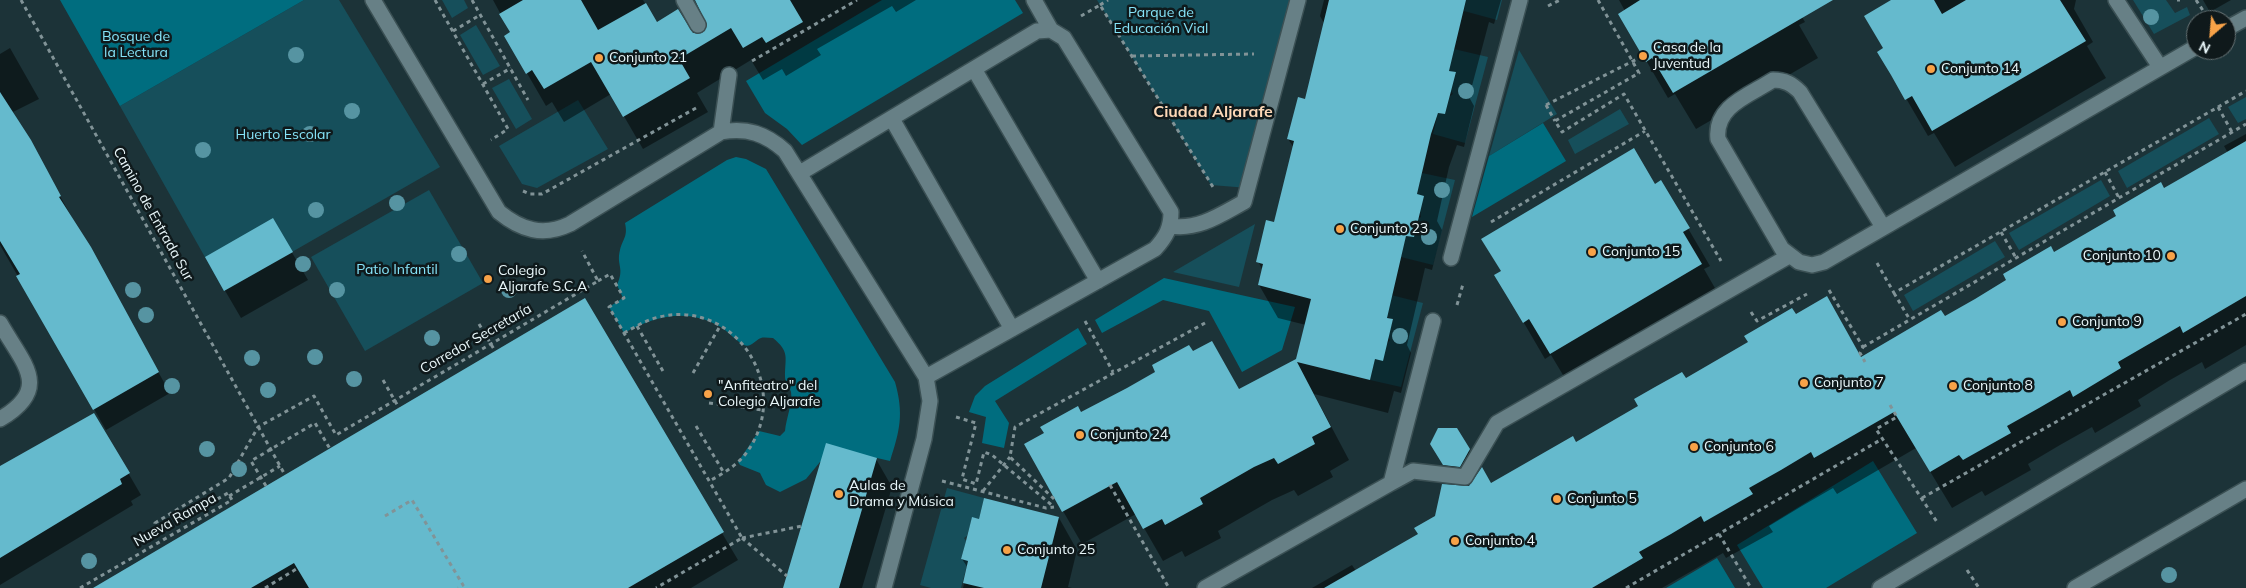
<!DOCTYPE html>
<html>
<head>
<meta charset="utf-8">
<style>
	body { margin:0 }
	#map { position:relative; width:2246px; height:588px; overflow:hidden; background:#1c3338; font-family:Mulish,sans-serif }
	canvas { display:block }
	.north { position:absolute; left:2186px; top:10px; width:50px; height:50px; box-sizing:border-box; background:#0f191b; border:1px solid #667274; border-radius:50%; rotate:207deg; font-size:14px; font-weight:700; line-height:20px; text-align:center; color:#e9f7fa }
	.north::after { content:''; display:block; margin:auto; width:18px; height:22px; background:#f7a248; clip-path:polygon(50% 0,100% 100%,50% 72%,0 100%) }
</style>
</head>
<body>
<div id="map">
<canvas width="2246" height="588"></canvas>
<div class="north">N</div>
</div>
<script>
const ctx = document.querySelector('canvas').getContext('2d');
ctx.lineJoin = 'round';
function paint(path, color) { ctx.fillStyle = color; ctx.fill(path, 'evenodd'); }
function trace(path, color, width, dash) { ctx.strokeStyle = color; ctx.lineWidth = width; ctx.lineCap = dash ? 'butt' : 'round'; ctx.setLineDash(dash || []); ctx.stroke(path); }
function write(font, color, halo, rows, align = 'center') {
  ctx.font = font + ' Mulish,sans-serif'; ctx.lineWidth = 5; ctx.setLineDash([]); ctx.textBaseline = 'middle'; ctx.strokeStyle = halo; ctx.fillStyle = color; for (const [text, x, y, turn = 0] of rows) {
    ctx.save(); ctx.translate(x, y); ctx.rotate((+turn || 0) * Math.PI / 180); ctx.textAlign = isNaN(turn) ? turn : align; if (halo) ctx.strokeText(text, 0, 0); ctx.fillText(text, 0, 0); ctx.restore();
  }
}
paint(new Path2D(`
	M304,0H339L440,167L224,291L120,106Z
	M442,0H464L468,8L452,18Z
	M1097,0H1298L1248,188L1211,185Z
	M1466,0H1502L1497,20L1464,11Z
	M2133,0H2166L2175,13L2187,7L2190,15L2154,34Z
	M476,25L500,66L483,75L460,35Z
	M1454,49L1488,57L1465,143L1433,134L1438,113L1445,114L1450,96L1453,94L1451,91L1456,73L1449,71Z
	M1519,50L1557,114L1489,156Z
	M509,79L532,119L516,129L492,88Z
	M2246,97V119L2238,123L2228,107Z
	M578,100L608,149L537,188L522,184L499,146Z
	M1620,109L1629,124L1575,154L1568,140Z
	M2209,118L2219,134L2127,188L2118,171Z
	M1422,173L1455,180L1433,265L1401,257L1406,236L1414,237L1418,219L1421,217L1417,194Z
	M2101,180L2110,196L2019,250L2009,233Z
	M429,190L483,283L365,351L311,257Z
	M1255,224L1239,287L1173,272Z
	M1995,241L2005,257L1913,311L1904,295Z
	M1391,295L1423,303L1401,387L1370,380L1375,359L1390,340L1388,337L1393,319L1386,317Z
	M947,488L984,498L979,519L972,518L967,536L964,538L966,541L961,559L968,561L961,588H931L920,585Z`), '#164f5b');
paint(new Path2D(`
	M60,0H304L120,106Z
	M882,0H1015L1023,13L802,145L787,129L765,113L746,81Z
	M1543,123L1566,161L1472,217L1489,156Z
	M736,157L746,159L766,169L895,382C904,414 900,430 890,461L877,458L820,462L806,479L780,492L766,485L760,473L740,465L738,462L759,431L780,436L785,431C786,419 793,402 791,392C790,387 785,382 785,377C785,357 790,352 773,338C769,338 764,337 761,338C755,340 751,348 744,345C737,342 727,330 719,326C686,308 655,316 624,333L609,307L623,298L617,285C625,267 616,266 620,250C623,238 628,237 625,223L727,160Z
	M1164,278L1295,307L1282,350L1242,372L1209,311L1163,300L1102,333L1095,320Z
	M1078,328L1087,344L995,401L1009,423L1004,448L982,443L986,417L969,412L975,396L985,386Z
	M1873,461L1917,533L1826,588H1763L1737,545Z
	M1717,558L1735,588H1666Z`), '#006d7f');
paint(new Path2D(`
	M493,0H643L657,23L692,34L703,35L709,25L696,0H916L896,12L892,6L817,49L821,55L786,76L782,69L763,80L751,60L697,93L708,112L643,149L611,94L564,122L552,102L546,106L506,37L511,33Z
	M1324,0H1501L1494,24L1489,22L1469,97L1474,106L1464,147L1457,145L1449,167L1437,221L1442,230L1432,270L1425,268L1407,345L1411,353L1401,393L1394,391L1388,413L1314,394L1349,460L1330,471L1333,477L1298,496L1294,490L1272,500L1218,531L1221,538L1185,557L1182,551L1163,561L1136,514L1082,544L1063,511L1081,414L1192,353L1239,390L1297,360L1306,325L1278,318L1259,285L1263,271L1258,261L1275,223L1294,148L1288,139L1306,101L1325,25L1320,16Z
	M1619,0H1792L1805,22L1799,25L1818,58L1696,129L1675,94L1668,98L1619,14L1625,11Z
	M1894,0H2076L2074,9L2093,42L2087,46L2106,78L1955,167L1934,133L1928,136L1879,52L1885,49Z
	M2203,0H2231L2210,12Z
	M10,48L39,99L13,112L170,393L106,430L0,245V54Z
	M2246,134V345L2205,369L2202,362L2170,380L2138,400L2141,406L2095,433L2092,427L2060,445L2028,464L2031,470L1985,496L1982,491L1952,508L1916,448L1837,494L1833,488L1802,506L1769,526L1773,532L1726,558L1723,553L1662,588H1312L1352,565L1356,571L1420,534L1469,487L1491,484L1576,443L1795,316L1861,358L1944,318L2228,153L2224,146Z
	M1655,186L1675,206L1710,266L1704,269L1723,302L1572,390L1551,355L1545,359L1496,275Z
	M273,220L308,280L241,318L206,258Z
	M584,300L738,560L691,588H96Z
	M94,414L141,495L131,501L133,505L0,585V469Z
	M1469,450L1476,461L1451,476L1438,455Z
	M876,459L892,487L862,588H784Z
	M1059,518L1077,550L1068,587L1072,588H963L968,568L962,559L980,521Z`), '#0007');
paint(new Path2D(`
	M523,0H581L598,30L646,3L657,22L678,9L693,33H702L707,25L695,0H790L803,22L766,43L762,37L743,48L731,28L679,59L690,78L623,117L591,62L544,89L532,70L526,74L504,36L510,32L499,14Z
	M1329,0H1466L1449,71L1456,72L1445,114L1438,113L1431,134L1417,194L1424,196L1414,237L1406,236L1387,318L1393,319L1383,361L1375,359L1370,380L1297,362L1331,427L1312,437L1315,444L1278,464L1274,458L1254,467L1200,498L1203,504L1165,525L1162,519L1143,529L1117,482L1062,512L1024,444L1044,433L1040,427L1078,406L1081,412L1127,388L1155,372L1152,365L1189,345L1193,351L1212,341L1239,389L1296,359L1311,299L1258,285L1263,264L1256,262L1266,220L1274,222L1294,141L1287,139L1298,97L1305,99Z
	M1640,0H1833L1673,93L1652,58L1646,62L1618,14Z
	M1891,0H1934L1942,14L1966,0H2060L2086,41L1932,131L1912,96L1905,100L1891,75L1877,52L1883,48L1864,16Z
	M0,92L31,140L61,196L59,197L91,247L159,372L93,410L16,276L20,274L0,241Z
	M2246,141V296L2183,333L2180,326L2118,362L2121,368L2073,397L2070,390L2039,408L2007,426L2011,433L1963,460L1959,455L1930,472L1894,412L1814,458L1811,452L1781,470L1749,488L1753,494L1704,522L1701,516L1671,534L1639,552L1643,558L1592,588H1324L1418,534L1414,528L1435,516L1442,484L1469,486L1482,467L1491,483L1573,436L1576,442L1638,406L1634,399L1655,387L1682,372L1686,378L1748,342L1744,336L1792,308L1796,314L1827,296L1861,357L1941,310L1945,316L1975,299L2006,280L2003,274L2051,246L2054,252L2116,216L2113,210L2161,182L2164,188Z
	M1634,148L1655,184L1661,180L1676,205L1690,228L1683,232L1702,264L1550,354L1529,319L1523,323L1508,298L1494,275L1501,271L1481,239Z
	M273,218L293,252L224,291L205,257Z
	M585,298L724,532L628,588H309L294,563L251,588H93Z
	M94,413L130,473L120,479L122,484L0,558V466Z
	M1438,428H1457L1470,449L1460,467L1443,465L1430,444Z
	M826,443L877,458L839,588H783Z
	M984,498L1059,517L1041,588H984L963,583L968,561L961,559L966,541L972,517L979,519Z`), '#65bacd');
const minor = new Path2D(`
	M373,0L499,212C521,230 543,237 570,224L721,132C747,127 766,134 785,151L926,377L930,401L924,439L884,588
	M684,0L698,25
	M1034,0L1051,30
	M2116,0L2160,67
	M2226,29L2246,18
	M974,69L1098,281
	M892,119L1012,329
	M721,132L729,75
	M800,173L1037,31L1051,30L1064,38L1171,212C1171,228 1166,237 1155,249L926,377
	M1171,226C1199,230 1220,215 1244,202L1298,0
	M1883,227L1800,92C1792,84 1785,80 1773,80C1750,95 1714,106 1718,139L1782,249L1799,262L1812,265L1824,262L2196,47
	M1451,258L1520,0
	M0,323C23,364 53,388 0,419
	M1391,483L1413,471L1465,477L1497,423L1789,256
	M1205,588L1391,483L1433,321
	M1880,588L2246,371
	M2075,588L2246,489`);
trace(minor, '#3b5054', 18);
trace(new Path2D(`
	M21,0L285,475
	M435,0L508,129L491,140
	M472,0L528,100
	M1598,0L1639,73L1555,121L1562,132L1624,94L1721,261
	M2177,0H2180
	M2196,0L2204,12
	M1100,5L1108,0
	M1548,6L1560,0
	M1081,16L1100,5L1213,187
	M453,31L480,15
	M1132,56L1254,54
	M752,61L857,0
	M483,84L511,68
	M1546,105L1555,121
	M2218,107L2232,132
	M2105,172L2119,198
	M523,191L530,194H542L696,108
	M1491,222L1645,131
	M2001,232L2016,258
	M1877,263L1894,293L2246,91
	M598,281L610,274L624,298L609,307L742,538L656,588
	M1829,290L1863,347L1860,353L1865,362
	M1894,293L1910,320
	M1457,305L1463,284
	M1751,312L1757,321L1807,294
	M1085,321L1113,372
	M637,326L664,373
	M624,333C635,327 646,320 659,317C739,298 796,394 743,457C734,467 721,475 709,481
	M1863,347L2246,124
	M693,373L720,326
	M709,403L763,410
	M1890,405L1897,417L1876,429L1937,522
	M956,417L976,423L962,479L976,484L984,452L992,455L1054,507
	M696,426L724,473
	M942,481L1046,508L1054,507
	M1110,485L1169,588
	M983,491L1010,457
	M229,496L280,466
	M1922,498L2246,314
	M1054,499L1010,457L1015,427L1205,323
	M385,516L412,500L463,585L458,588
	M1719,534L1751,588
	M742,538L802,526
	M742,538L787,576
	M1967,570L1979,588
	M80,588L232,500L228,493L160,532L155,523L229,478L258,427L314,396L336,435L598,281L582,251
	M265,588L298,568
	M1626,588L1882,439`), '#819397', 3, [4, 4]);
trace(minor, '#678086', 15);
trace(new Path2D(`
	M1546,105L1643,56
	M479,324L495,351
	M383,380L399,408
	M266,486L251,461L315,423L330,449`), '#819397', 3, [4, 4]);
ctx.fillStyle = '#5694a2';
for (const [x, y] of [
	[2151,17],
	[296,55],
	[1466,91],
	[352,111],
	[310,134],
	[203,150],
	[1442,190],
	[397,203],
	[316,210],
	[1429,237],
	[459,254],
	[303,264],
	[133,290],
	[337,290],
	[509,290],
	[146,315],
	[1400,336],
	[432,338],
	[315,357],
	[252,358],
	[354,379],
	[172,386],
	[268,390],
	[207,449],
	[239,469],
	[89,561],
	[2169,575]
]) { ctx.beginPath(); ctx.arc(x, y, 8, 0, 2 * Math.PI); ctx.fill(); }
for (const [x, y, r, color] of [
	[1643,56,5,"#f7a248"],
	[599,58,5,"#f7a248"],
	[1931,69,5,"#f7a248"],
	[1340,229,5,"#f7a248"],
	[1592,252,5,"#f7a248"],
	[2171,256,5,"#f7a248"],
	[488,279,5,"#f7a248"],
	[2062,322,5,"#f7a248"],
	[1804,383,5,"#f7a248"],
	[1953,386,5,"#f7a248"],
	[708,394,5,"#f7a248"],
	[1080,435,5,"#f7a248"],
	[1694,447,5,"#f7a248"],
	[839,494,5,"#f7a248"],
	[1557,499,5,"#f7a248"],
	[1455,541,5,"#f7a248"],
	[1007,550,5,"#f7a248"]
]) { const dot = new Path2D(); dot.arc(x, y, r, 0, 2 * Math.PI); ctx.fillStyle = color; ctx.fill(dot); trace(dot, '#0f191b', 2); }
write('14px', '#86e4f9', '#0f191b', [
	["Parque de",1161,13],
	["Educación Vial",1161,29],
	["Bosque de",136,37],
	["la Lectura",136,53],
	["Huerto Escolar",283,135],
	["Patio Infantil",397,270]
]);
write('14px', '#e9f7fa', '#0f191b', [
	["Casa de la",1653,48],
	["Juventud",1653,64],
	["Conjunto 21",609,58],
	["Conjunto 14",1941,69],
	["Conjunto 23",1350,229],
	["Conjunto 15",1602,252],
	["Conjunto 10",2161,256,"right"],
	["Colegio",498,271],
	["Aljarafe S.C.A",498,287],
	["Conjunto 9",2072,322],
	["Conjunto 7",1814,383],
	["\"Anfiteatro\" del",718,386],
	["Colegio Aljarafe",718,402],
	["Conjunto 8",1963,386],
	["Conjunto 24",1090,435],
	["Conjunto 6",1704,447],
	["Aulas de",849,486],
	["Drama y Música",849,502],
	["Conjunto 5",1567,499],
	["Conjunto 4",1465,541],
	["Conjunto 25",1017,550]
], 'left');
write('14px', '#e9f7fa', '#0f191b', [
	["Camino de Entrada Sur",153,214,61],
	["Corredor Secretaría",476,339,-30],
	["Nueva Rampa",175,520,-30]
]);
write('bold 16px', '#fdd8b7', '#0f191b', [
	["Ciudad Aljarafe",1213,112]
]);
</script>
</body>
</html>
